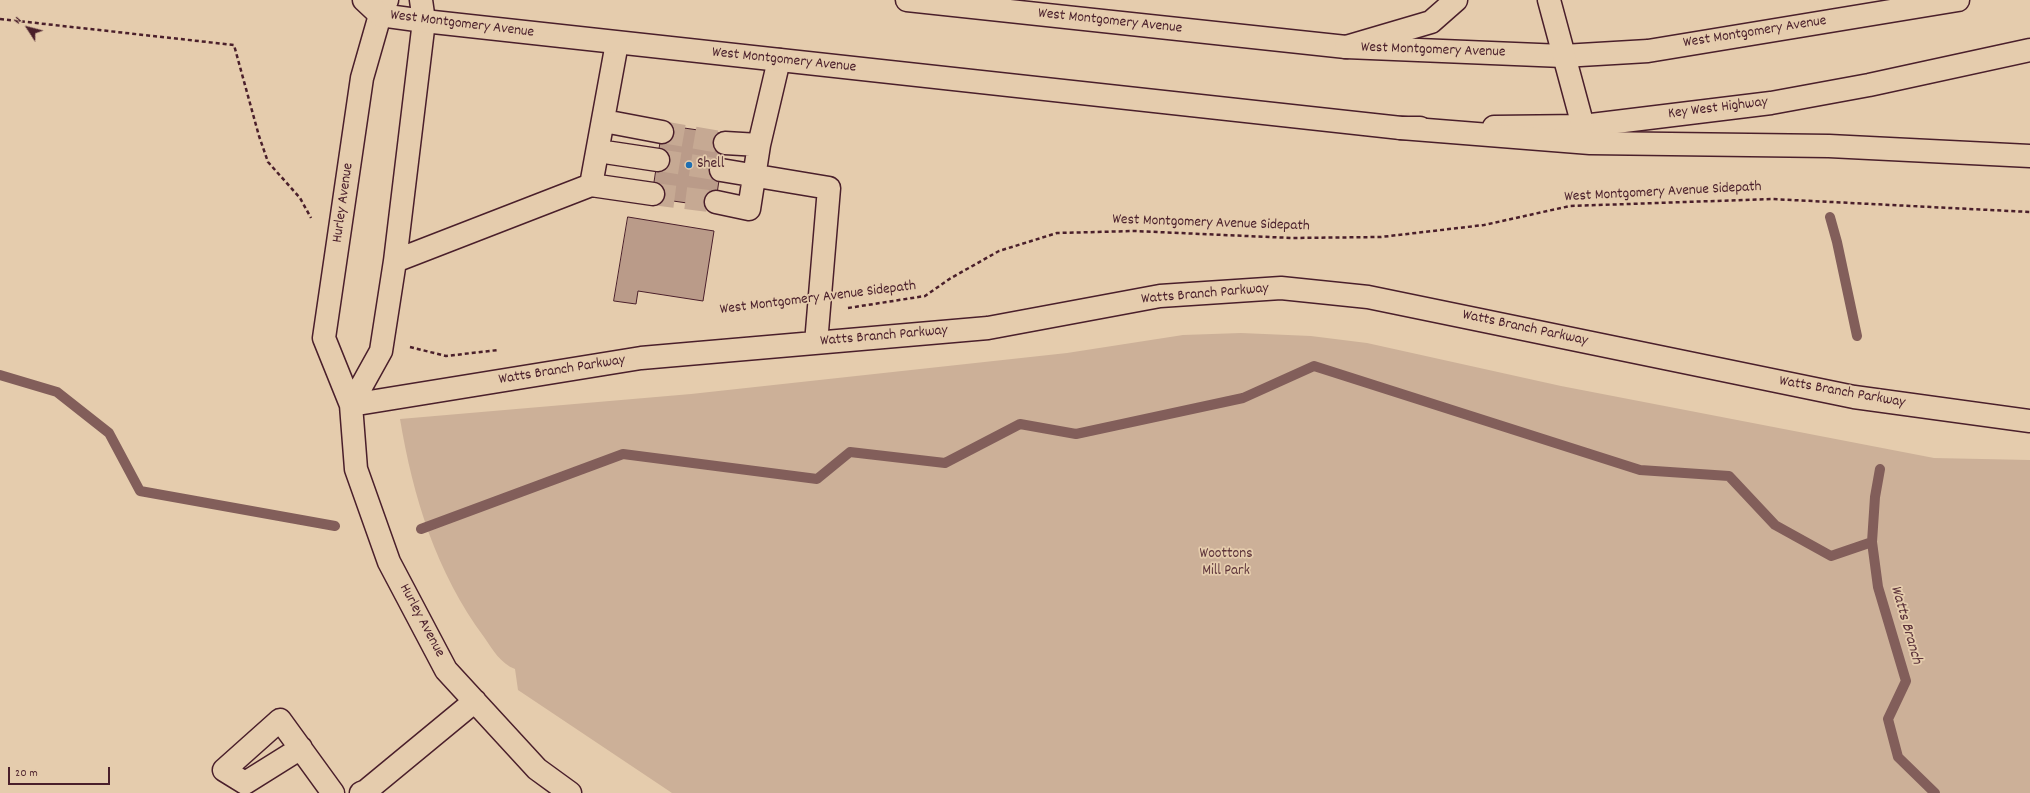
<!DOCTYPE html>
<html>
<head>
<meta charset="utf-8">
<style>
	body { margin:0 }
	#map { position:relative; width:2030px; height:793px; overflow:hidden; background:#e5ccad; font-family:Dekko,sans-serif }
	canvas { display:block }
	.north { position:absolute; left:8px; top:8px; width:40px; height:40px; -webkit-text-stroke:3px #e5ccad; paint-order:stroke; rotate:306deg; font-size:11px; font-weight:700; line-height:16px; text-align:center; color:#4a1f2b }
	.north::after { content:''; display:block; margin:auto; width:14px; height:18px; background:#4a1f2b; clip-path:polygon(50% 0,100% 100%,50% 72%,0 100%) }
	.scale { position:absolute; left:8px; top:767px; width:102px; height:18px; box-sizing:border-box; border:2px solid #4a1f2b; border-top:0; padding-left:5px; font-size:12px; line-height:14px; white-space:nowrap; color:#4a1f2b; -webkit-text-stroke:3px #e5ccad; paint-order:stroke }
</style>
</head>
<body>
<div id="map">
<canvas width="2030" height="793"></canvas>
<div class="north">N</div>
<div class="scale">20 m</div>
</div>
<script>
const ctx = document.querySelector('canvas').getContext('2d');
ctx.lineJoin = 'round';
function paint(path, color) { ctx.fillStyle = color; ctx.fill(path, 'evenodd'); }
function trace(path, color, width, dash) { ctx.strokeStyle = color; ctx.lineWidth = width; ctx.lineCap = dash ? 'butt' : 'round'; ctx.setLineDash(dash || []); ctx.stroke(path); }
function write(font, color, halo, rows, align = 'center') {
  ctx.font = font + ' Dekko,sans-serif'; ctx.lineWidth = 3.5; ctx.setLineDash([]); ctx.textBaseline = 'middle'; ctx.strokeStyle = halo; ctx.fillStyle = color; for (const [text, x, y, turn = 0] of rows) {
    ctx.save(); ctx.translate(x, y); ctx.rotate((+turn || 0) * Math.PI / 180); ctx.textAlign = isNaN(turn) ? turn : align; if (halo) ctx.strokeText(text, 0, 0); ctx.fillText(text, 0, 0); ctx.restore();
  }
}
paint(new Path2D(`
	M1241,333L1311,336L1367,343L1561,386L1934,458L2030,460V793H672L518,690L515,669C501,664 492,649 484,637C436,572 413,497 400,419L691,394L1067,353L1183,335Z`), '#ccb098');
trace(new Path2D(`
	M1830,217L1837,242L1857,336
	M0,375L57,392L109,433L140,491L335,526
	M1880,469L1875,497L1872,542L1878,587L1906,681L1888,719L1898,757L1935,793
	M421,529L623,454L817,479L850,452L945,463L1020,424L1076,434L1243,398L1314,366L1640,470L1729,476L1775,525L1831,556L1872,542`), '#825e5a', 10);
const building = new Path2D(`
	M663,125L726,134L715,207L652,198Z
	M628,217L714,231L703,301L638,291L636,304L614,301Z`);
paint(building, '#ba9b89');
trace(building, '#4a1f2b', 1);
trace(new Path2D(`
	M662,132L725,143
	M658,160L721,170
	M653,194L716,202`), '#c6a993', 22, [22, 11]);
const minor = new Path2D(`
	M387,0L380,15L362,78L324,338L351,405L356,469L389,562L446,670L537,769L570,793
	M604,121L662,132
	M759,145L779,60
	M598,151L658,160
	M721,170L829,188L816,343
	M591,185L653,194
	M716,202L749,209L759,145L725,143
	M395,261L591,185L617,43
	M351,405L641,358L988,328L1160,296L1281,288L1368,297L1854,397L2030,421
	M351,405L381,351L395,261L424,21L421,0
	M301,748L245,783L224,770L280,720L333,793
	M361,793L366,791L475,701`);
const major = new Path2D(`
	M364,0L380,15L424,21L1401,128H1420
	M907,0L1346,47L1563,56L1648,51L1958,0
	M1494,127L1583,126L1771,103L1869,85L2030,50`);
const highway = new Path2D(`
	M1549,0L1583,126
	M1346,47L1431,22L1456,0
	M1401,128L1590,143L1829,146L2030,156`);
trace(minor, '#4a1f2b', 25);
trace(major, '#4a1f2b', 25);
trace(highway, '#4a1f2b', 25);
trace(new Path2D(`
	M0,19L234,45L259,136L268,162L300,198L311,218
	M848,308L925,296L951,278L999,251L1057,233L1134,231L1292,238L1381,237L1484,225L1570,206L1772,199L2030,212
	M410,347L446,356L498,350`), '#4a1f2b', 2.5, [4, 3]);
trace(minor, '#e5ccad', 22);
trace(major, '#e5ccad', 22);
trace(highway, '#e5ccad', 22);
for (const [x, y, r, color] of [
	[689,165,4,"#1f6fb2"]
]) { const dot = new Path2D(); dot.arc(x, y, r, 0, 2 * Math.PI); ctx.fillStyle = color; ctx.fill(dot); trace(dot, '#e5ccad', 1.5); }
write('15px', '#4a1f2b', '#e5ccad', [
	["West Montgomery Avenue",1110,22,6],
	["West Montgomery Avenue",462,25,7],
	["West Montgomery Avenue",1755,33,-9],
	["West Montgomery Avenue",1433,51,2],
	["West Montgomery Avenue",784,61,6],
	["Key West Highway",1718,109,-7],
	["West Montgomery Avenue Sidepath",1663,193,-3],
	["Hurley Avenue",344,203,-82],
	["West Montgomery Avenue Sidepath",1211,224,2],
	["Watts Branch Parkway",1205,295,-5],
	["West Montgomery Avenue Sidepath",818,299,-7],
	["Watts Branch Parkway",1525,329,12],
	["Watts Branch Parkway",884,337,-5],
	["Watts Branch Parkway",562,371,-9],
	["Watts Branch Parkway",1842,393,10],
	["Hurley Avenue",421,621,62]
]);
write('15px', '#4a1f2b', '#e5ccad', [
	["Shell",697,165]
], 'left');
write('15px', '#5e353b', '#e5ccad', [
	["Woottons",1226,555],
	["Mill Park",1226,572]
]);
write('italic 16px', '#5d343b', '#e5ccad', [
	["Watts Branch",1905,625,74]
]);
</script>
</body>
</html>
